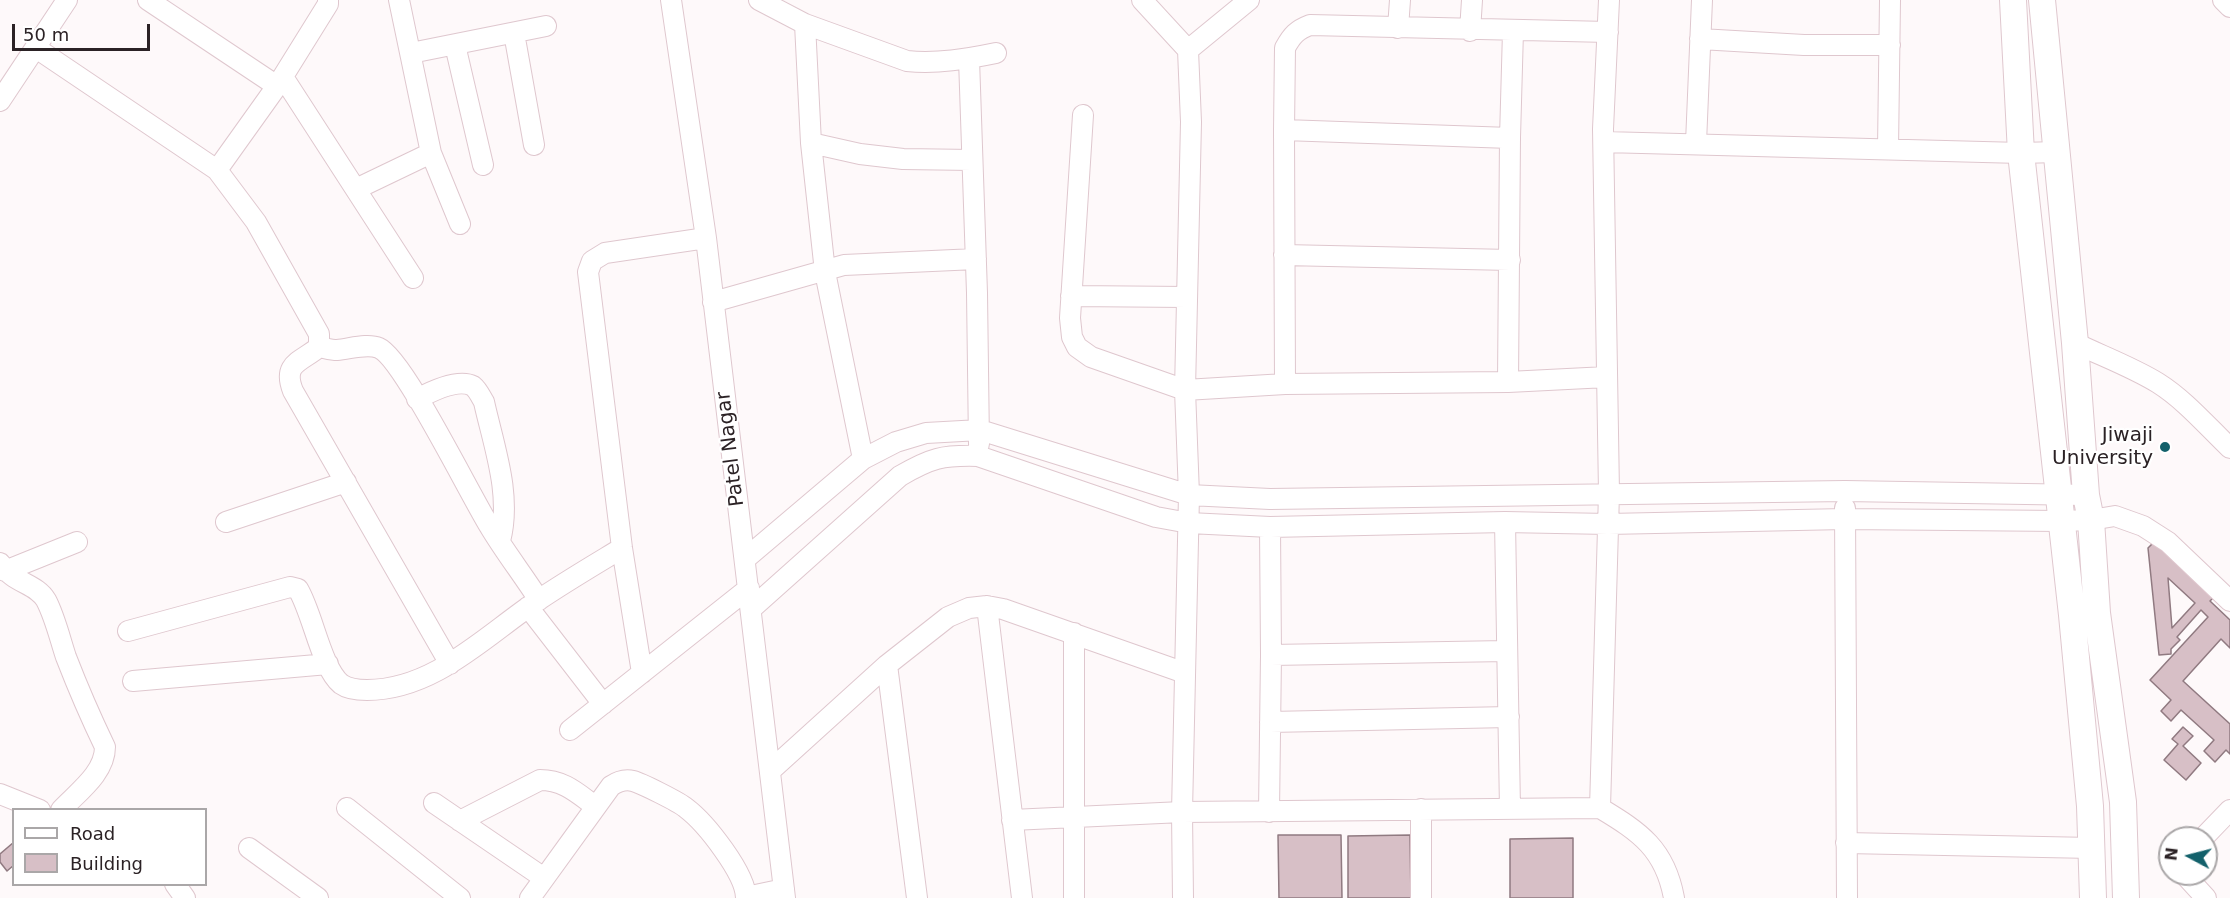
<!DOCTYPE html>
<html>
<head>
<meta charset="utf-8">
<style>
	body { margin:0 }
	#map { position:relative; width:2230px; height:898px; overflow:hidden; background:#fef9fa; font-family:"DejaVu Sans",sans-serif }
	canvas { display:block }
	.legend { position:absolute; left:12px; top:808px; width:195px; height:78px; box-sizing:border-box; background:#fff; border:2px solid #aaa7a8; margin:0; padding:8px 10px; list-style:none; font-size:18px; color:#2b2225 }
	.legend li { display:flex; align-items:center; gap:12px; height:30px }
	.legend b { width:30px; border:2px solid #aaa7a8 }
	.north { position:absolute; left:2158px; top:826px; width:60px; height:60px; box-sizing:border-box; background:#fff; border:2px solid #aaa7a8; border-radius:50%; rotate:277deg; font-size:16px; font-weight:700; line-height:24px; text-align:center; color:#2b2225 }
	.north::after { content:''; display:block; margin:auto; width:21px; height:27px; background:#13616b; clip-path:polygon(50% 0,100% 100%,50% 72%,0 100%) }
	.scale { position:absolute; left:12px; top:24px; width:138px; height:27px; box-sizing:border-box; border:3px solid #2b2225; border-top:0; padding-left:8px; font-size:18px; line-height:21px; white-space:nowrap; color:#2b2225; -webkit-text-stroke:4px #fff; paint-order:stroke }
</style>
</head>
<body>
<div id="map">
<canvas width="2230" height="898"></canvas>
<ul class="legend">
<li><b style="height:8px;background:#fff"></b>Road</li>
<li><b style="height:16px;background:#d7bfc6"></b>Building</li>
</ul>
<div class="north">N</div>
<div class="scale">50 m</div>
</div>
<script>
const ctx = document.querySelector('canvas').getContext('2d');
ctx.lineJoin = 'round';
function paint(path, color) { ctx.fillStyle = color; ctx.fill(path, 'evenodd'); }
function trace(path, color, width, dash) { ctx.strokeStyle = color; ctx.lineWidth = width; ctx.lineCap = dash ? 'butt' : 'round'; ctx.setLineDash(dash || []); ctx.stroke(path); }
function write(font, color, halo, rows, align = 'center') {
  ctx.font = font + ' "DejaVu Sans",sans-serif'; ctx.lineWidth = 4.5; ctx.setLineDash([]); ctx.textBaseline = 'middle'; ctx.strokeStyle = halo; ctx.fillStyle = color; for (const [text, x, y, turn = 0] of rows) {
    ctx.save(); ctx.translate(x, y); ctx.rotate((+turn || 0) * Math.PI / 180); ctx.textAlign = isNaN(turn) ? turn : align; if (halo) ctx.strokeText(text, 0, 0); ctx.fillText(text, 0, 0); ctx.restore();
  }
}
const building = new Path2D(`
	M2154,542L2214,597L2210,601L2230,620V648L2221,639L2183,681L2230,724V754L2226,750L2215,762L2204,751L2214,740L2181,710L2171,721L2161,711L2171,700L2150,680L2208,617L2201,610L2177,637L2180,640L2171,649V654L2159,655L2148,548ZM2168,578L2195,603L2172,628Z
	M2183,727L2193,736L2183,746L2201,763L2186,780L2164,760L2178,744L2172,739Z
	M1278,835H1341L1342,898H1279Z
	M1410,835L1411,898H1348V836Z
	M1573,838V898H1510V839Z
	M14,842V865L7,871L0,862V854Z`);
paint(building, '#d7bfc6');
trace(building, '#907a81', 1.5);
const minor = new Path2D(`
	M148,0L277,86
	M399,0L431,153L460,224
	M671,0L706,238L785,898
	M759,0L805,24L907,61C937,64 967,59 996,53
	M1142,0L1188,50L1191,122L1185,390L1189,495L1182,812L1183,898
	M2223,0L2230,7
	M805,24L811,143L825,272L863,459
	M1398,28L1400,0
	M1470,31L1472,0
	M514,33L534,145
	M1700,39L1804,45H1890
	M455,45L483,165
	M36,48L217,170L256,222L319,334V347C301,362 282,363 293,391L450,664
	M1188,50L1249,0
	M411,53L546,26
	M969,59L977,293L979,444
	M283,77L413,278
	M0,101L67,0
	M1083,115L1070,318L1072,337L1077,347L1091,357L1185,390L1285,384L1508,382L1607,377
	M1284,130L1510,138
	M1604,142L2021,153L2057,152
	M811,143L860,154L903,159L972,160
	M1696,143L1702,0
	M1888,149L1890,0
	M217,170L277,86L328,4V0
	M356,189L431,153
	M1284,255L1510,260
	M1071,296L1187,297
	M713,302L844,265L976,259
	M2075,343C2102,356 2132,367 2158,383C2185,400 2207,426 2230,448
	M319,347C325,348 331,350 337,350C350,349 367,343 379,348C403,358 471,497 490,527C505,552 523,575 539,600
	M1508,382L1510,138L1513,31
	M1285,384L1284,130L1285,48C1292,35 1297,30 1310,25L1608,32
	M417,399C430,392 458,378 473,386C478,390 481,397 484,402C494,447 512,495 500,541
	M1845,508L1847,898
	M226,522L346,482
	M1505,522L1510,809
	M745,559L863,459L896,442L926,433L980,430L1189,495L1270,499L1845,491L2086,495
	M0,563C14,584 36,583 46,600C55,617 60,639 66,657C78,688 91,718 105,747C105,773 78,792 61,810
	M5,571L77,542
	M987,606L1022,898
	M528,607L603,704
	M751,609L900,476C931,458 942,455 978,456L1156,517L1189,523L1270,527L1505,522L1608,524L1845,519L2061,521L2091,520L2115,516L2143,526L2168,542L2230,601
	M128,631L290,587L298,589C313,614 321,667 341,684C348,689 359,690 367,690C434,690 485,636 537,601C565,582 594,565 622,548
	M1271,655L1506,651
	M887,665L917,898
	M642,673L622,548L588,272L592,261L605,253L706,238
	M133,681L328,664
	M1270,722L1509,717
	M570,730L749,588
	M770,771L887,665L948,617L969,608L987,606L1003,609L1185,673
	M0,794L40,810
	M434,803L544,878
	M347,808L460,898
	M1600,808L1609,493L1603,129L1609,0
	M1269,812L1271,655L1270,527
	M1012,820L1182,812L1600,808C1640,832 1665,849 1674,898
	M460,821L540,780C564,780 577,793 595,806
	M2203,838L2230,810
	M1846,843L2092,848
	M249,848L318,898
	M2184,874L2206,898
	M175,884L185,898
	M746,897L784,889
	M530,898L611,786C617,782 625,779 633,781C641,783 679,802 686,808C706,823 746,874 746,898
	M1074,898V633
	M1421,898V809`);
const major = new Path2D(`
	M2013,0L2021,153L2072,615L2090,806L2093,898
	M2042,0L2075,343L2086,495L2091,520L2097,613L2123,802L2126,898`);
trace(minor, '#dfc7ce', 22);
trace(major, '#dfc7ce', 28);
trace(minor, '#fff', 20);
trace(major, '#fff', 26);
for (const [x, y, r, color] of [
	[2165,447,6,"#13616b"]
]) { const dot = new Path2D(); dot.arc(x, y, r, 0, 2 * Math.PI); ctx.fillStyle = color; ctx.fill(dot); trace(dot, '#fff', 2); }
write('20px', '#2b2225', '#fff', [
	["Jiwaji",2153,436],
	["University",2153,459]
], 'right');
write('20px', '#2b2225', '#fff', [
	["Patel Nagar",731,449,-97]
]);
</script>
</body>
</html>
